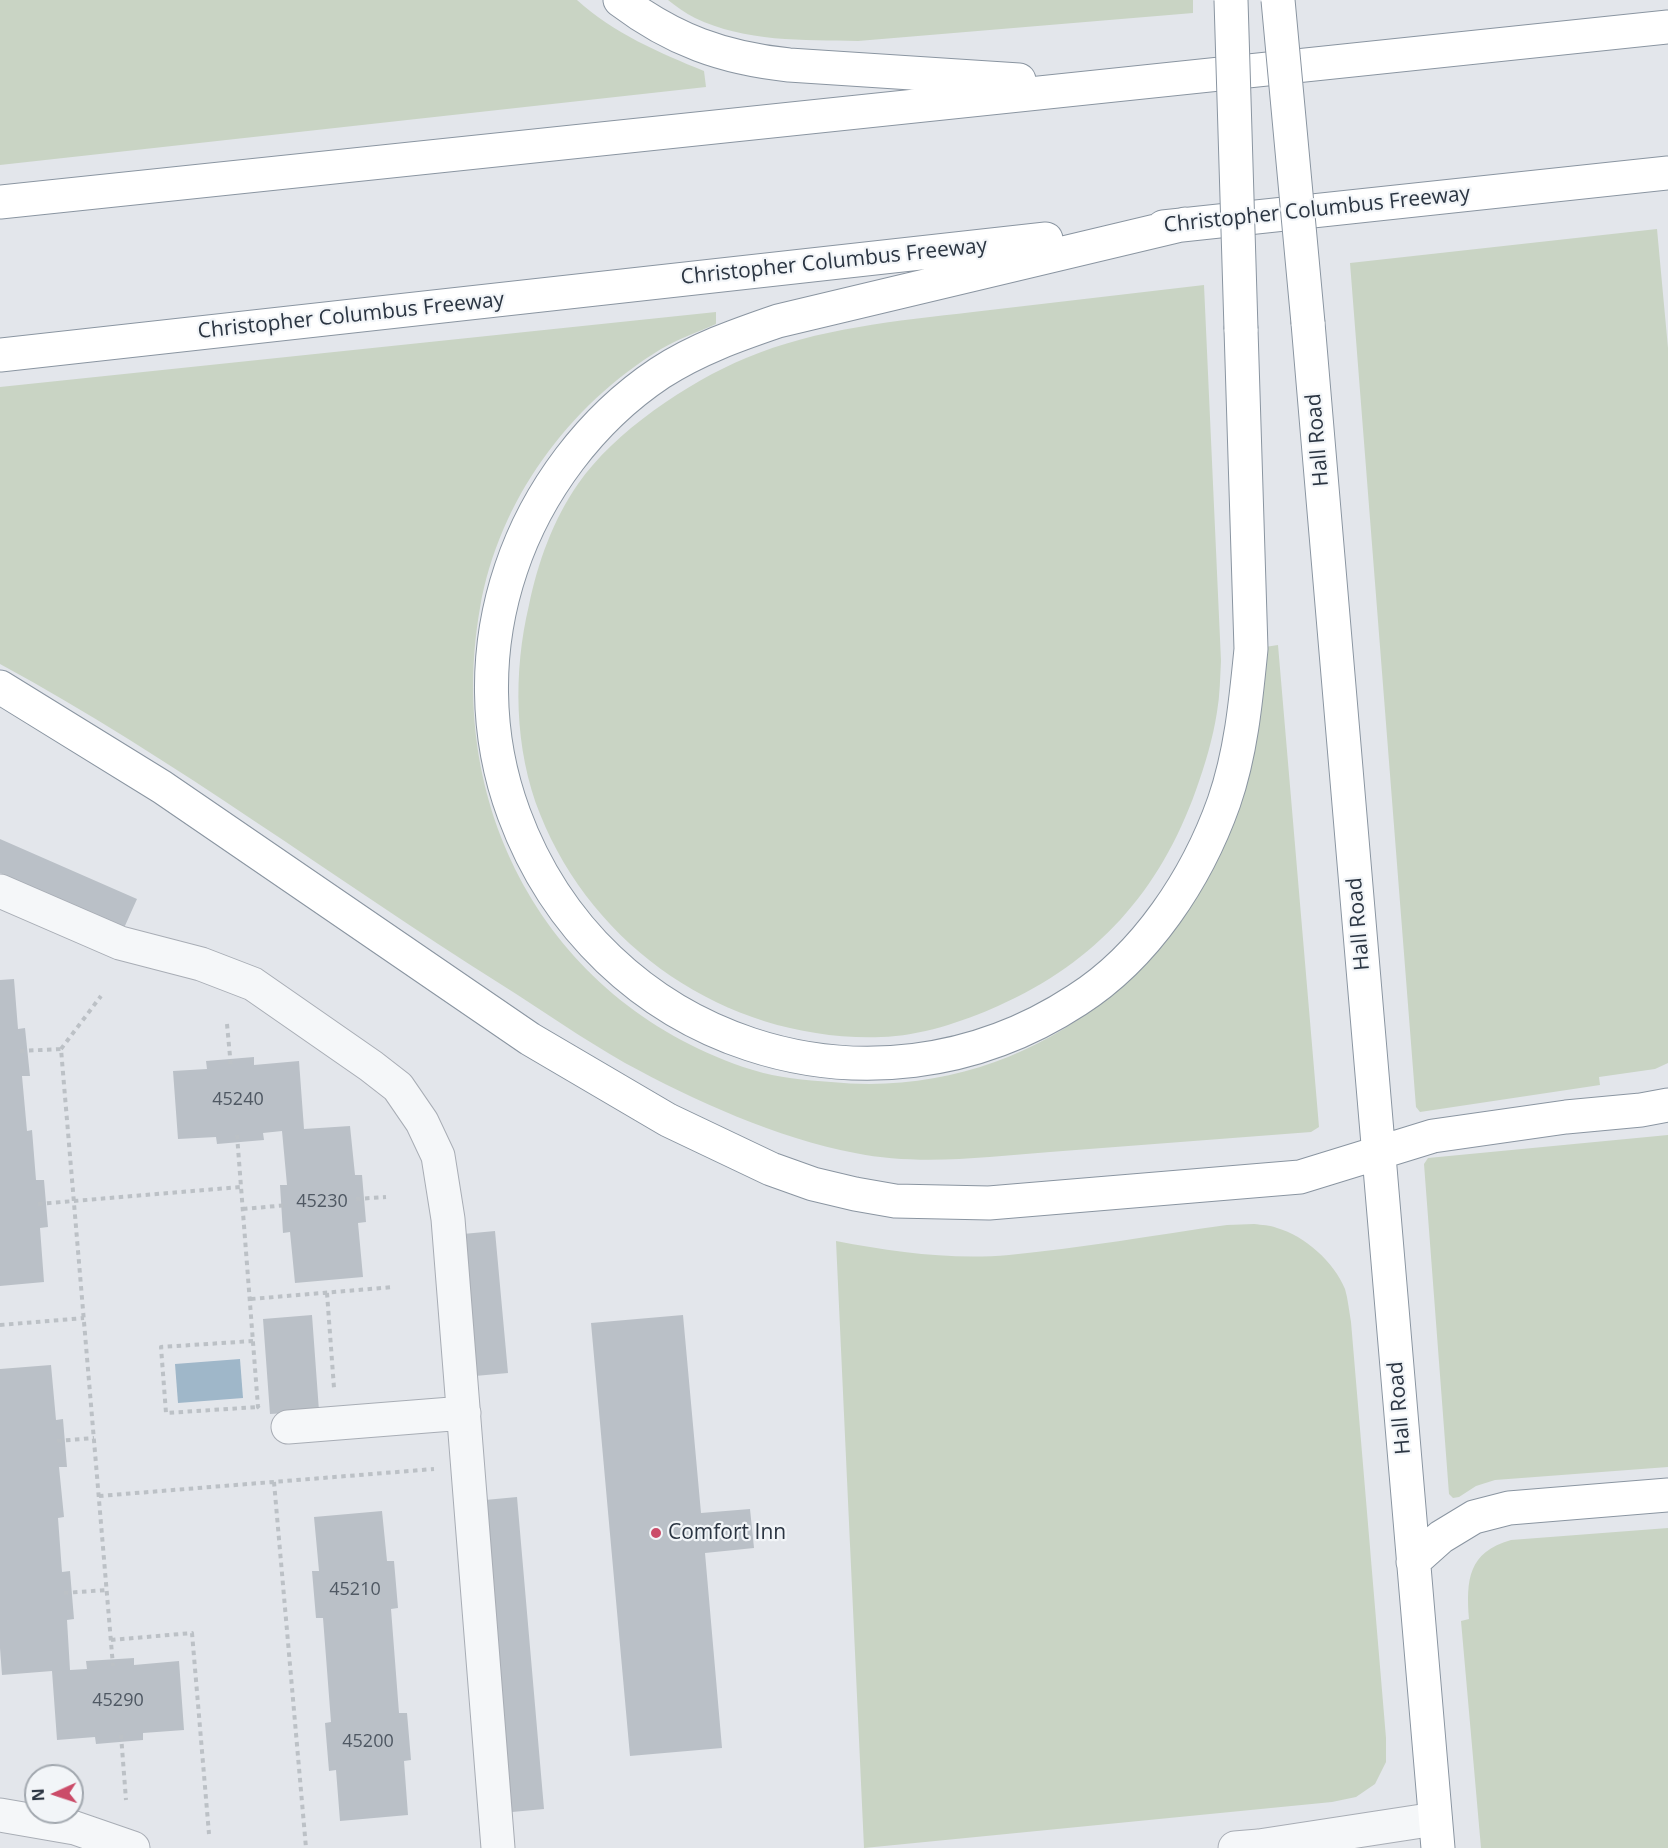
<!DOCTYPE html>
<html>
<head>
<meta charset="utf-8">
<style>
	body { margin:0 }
	#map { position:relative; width:1668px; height:1848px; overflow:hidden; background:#e3e6eb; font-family:"Open Sans",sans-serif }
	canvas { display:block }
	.north { position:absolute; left:24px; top:1764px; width:60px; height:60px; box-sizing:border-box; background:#f2f5f8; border:2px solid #a2a8af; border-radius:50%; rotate:267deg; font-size:16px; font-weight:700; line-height:24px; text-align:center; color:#2b3542 }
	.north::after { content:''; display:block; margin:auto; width:21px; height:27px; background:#cb4c69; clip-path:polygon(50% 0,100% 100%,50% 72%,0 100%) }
</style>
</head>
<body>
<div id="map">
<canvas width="1668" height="1848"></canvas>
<div class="north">N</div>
</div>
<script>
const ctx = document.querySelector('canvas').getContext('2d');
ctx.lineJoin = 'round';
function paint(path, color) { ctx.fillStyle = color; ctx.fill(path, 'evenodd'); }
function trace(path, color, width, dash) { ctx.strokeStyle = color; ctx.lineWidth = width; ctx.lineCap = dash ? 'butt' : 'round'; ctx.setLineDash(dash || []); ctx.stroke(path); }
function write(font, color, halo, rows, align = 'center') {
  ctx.font = font + ' "Open Sans",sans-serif'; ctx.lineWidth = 4.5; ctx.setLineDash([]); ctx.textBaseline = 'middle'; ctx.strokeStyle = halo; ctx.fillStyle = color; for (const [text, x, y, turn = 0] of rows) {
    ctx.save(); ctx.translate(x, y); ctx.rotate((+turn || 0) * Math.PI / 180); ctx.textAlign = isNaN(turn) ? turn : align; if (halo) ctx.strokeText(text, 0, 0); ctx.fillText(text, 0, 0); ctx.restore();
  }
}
paint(new Path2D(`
	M0,0H577C613,33 660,53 704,71L706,87L0,165Z
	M668,0H1193V13L858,41C803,40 745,42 695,18C685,13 676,6 668,0Z
	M1657,229L1668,348V1063L1655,1069L1599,1077L1600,1085L1420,1112L1416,1107L1350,263Z
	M1204,285L1221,661C1220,678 1220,695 1217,712C1213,738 1205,765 1196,790C1160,891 1097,962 998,1006C962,1022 920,1036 881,1037C733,1042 595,952 540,814C514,749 513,672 529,605C538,562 553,520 578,484C614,432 688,382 746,358C817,328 897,321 973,312C1050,303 1127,294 1204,285Z
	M716,312V324C698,332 678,339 661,349C568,406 499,500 480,608C444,813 552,1006 753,1070C778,1078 805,1080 831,1082C1024,1101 1186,974 1244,795C1259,747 1262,696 1265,647L1278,645L1319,1127L1311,1132C1224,1139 1137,1145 1050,1152C985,1157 919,1166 855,1153C777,1138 695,1101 625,1063C583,1039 543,1011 502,985C334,879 175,759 0,664V387Z
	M1668,1135V1467L1495,1480L1476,1486L1459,1497L1453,1498L1449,1494L1424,1164L1428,1158Z
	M1254,1224C1262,1225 1270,1225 1277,1228C1305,1236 1334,1262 1345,1289C1348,1299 1349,1311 1351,1322L1386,1738V1762L1375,1784L1356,1797L1332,1802L864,1848L836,1241C893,1252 952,1260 1009,1255C1082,1248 1155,1235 1227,1225Z
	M1668,1528V1848H1481L1461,1621L1469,1619C1466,1580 1468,1552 1511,1540Z`), '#c9d4c4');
paint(new Path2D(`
	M240,1359L243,1398L178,1403L175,1364Z`), '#9fb7c9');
paint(new Path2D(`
	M0,839L137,899L124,928L0,873Z
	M14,979L18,1029L25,1028L30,1076H22L27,1131L32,1130L36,1180H44L48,1227L40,1228L44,1282L0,1286V980Z
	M254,1057V1065L299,1061L304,1129L350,1126L355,1175H362L366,1222L358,1223L363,1277L295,1283L290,1232L283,1233L280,1185H287L282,1131L263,1133L264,1140L217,1144L216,1137L178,1139L173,1071L207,1069L206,1061Z
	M495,1231L508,1373L475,1376L463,1234Z
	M312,1315L319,1411L270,1414L263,1319Z
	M683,1315L701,1513L750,1509L754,1548L705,1553L722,1748L630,1756L591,1323Z
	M51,1365L56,1420L63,1419L67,1467H59L64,1517L58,1518L62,1572L70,1571L74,1619L67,1620L70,1670L87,1669L86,1661L134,1658V1665L179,1661L184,1730L143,1733V1740L96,1744L95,1737L57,1740L52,1671L2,1675L0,1648V1369Z
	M517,1497L544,1809L512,1812L485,1500Z
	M382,1511L387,1561H394L398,1608L391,1609L399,1713H407L411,1760L404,1761L408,1815L340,1821L336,1770L329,1771L325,1723L331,1722L323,1618H316L312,1571H319L314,1517Z`), '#bac0c7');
const minor = new Path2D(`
	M0,891L120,943L201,964L253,984L371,1066L398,1087L422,1122L438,1156L448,1219L498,1848
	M288,1427L464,1413
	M0,1815L75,1828L133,1848
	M1235,1848L1259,1846L1435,1819`);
const highway = new Path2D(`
	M620,0C673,40 723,58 789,65L1019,80
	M0,202L1668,27
	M1185,224L778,321C737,335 697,349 660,373C591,419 537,491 511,569C484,649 485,736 514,814C599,1045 871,1135 1077,1000C1146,956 1197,878 1224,802C1241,753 1246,700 1251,649L1241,329
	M1163,227L1668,173
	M1308,323L1438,1848
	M0,355L1046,239
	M0,687L162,787L530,1039L668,1120L771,1169L813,1184L855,1194L895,1201L989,1203L1300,1177L1433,1136L1566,1117L1641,1110L1668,1105
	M1413,1562L1441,1537L1474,1517L1509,1508L1668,1495`);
trace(minor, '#a8adb5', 35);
trace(highway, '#8a95a1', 35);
trace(new Path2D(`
	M227,1024L231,1067
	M61,1049L101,996
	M20,1051L61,1049L113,1666
	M237,1135L258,1407L260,1409
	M356,1199L386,1197
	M38,1204L241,1187
	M243,1209L288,1205
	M327,1293L334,1388
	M251,1299L394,1287
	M0,1325L84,1318
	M253,1341L161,1347L166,1413L258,1407
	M57,1441L94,1438
	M274,1482L306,1848
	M99,1496L434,1469
	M64,1593L107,1590
	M111,1640L192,1633L209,1834
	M121,1735L126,1800`), '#bcc1c6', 4, [4.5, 4.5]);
trace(minor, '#f5f7f9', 33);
trace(highway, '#fff', 33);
const highwayBridge = new Path2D(`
	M1231,0L1241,329
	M1278,0L1308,323`);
trace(highwayBridge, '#8a95a1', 35, []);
trace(highwayBridge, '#fff', 33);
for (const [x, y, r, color] of [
	[656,1533,6,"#cb4c69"]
]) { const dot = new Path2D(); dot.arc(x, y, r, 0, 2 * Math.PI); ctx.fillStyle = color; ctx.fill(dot); trace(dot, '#f2f5f8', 2); }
write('18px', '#4f5863', null, [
	["45240",238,1100],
	["45230",322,1202],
	["45210",355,1590],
	["45290",118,1701],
	["45200",368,1742]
]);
write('21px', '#2b3542', '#f2f5f8', [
	["Christopher Columbus Freeway",1317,210,-6],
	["Christopher Columbus Freeway",834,262,-6],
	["Christopher Columbus Freeway",351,316,-6],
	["Hall Road",1318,440,-95],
	["Hall Road",1359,924,-95],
	["Hall Road",1400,1408,-95]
]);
write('21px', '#2b3542', '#f2f5f8', [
	["Comfort Inn",668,1533]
], 'left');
</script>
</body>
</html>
